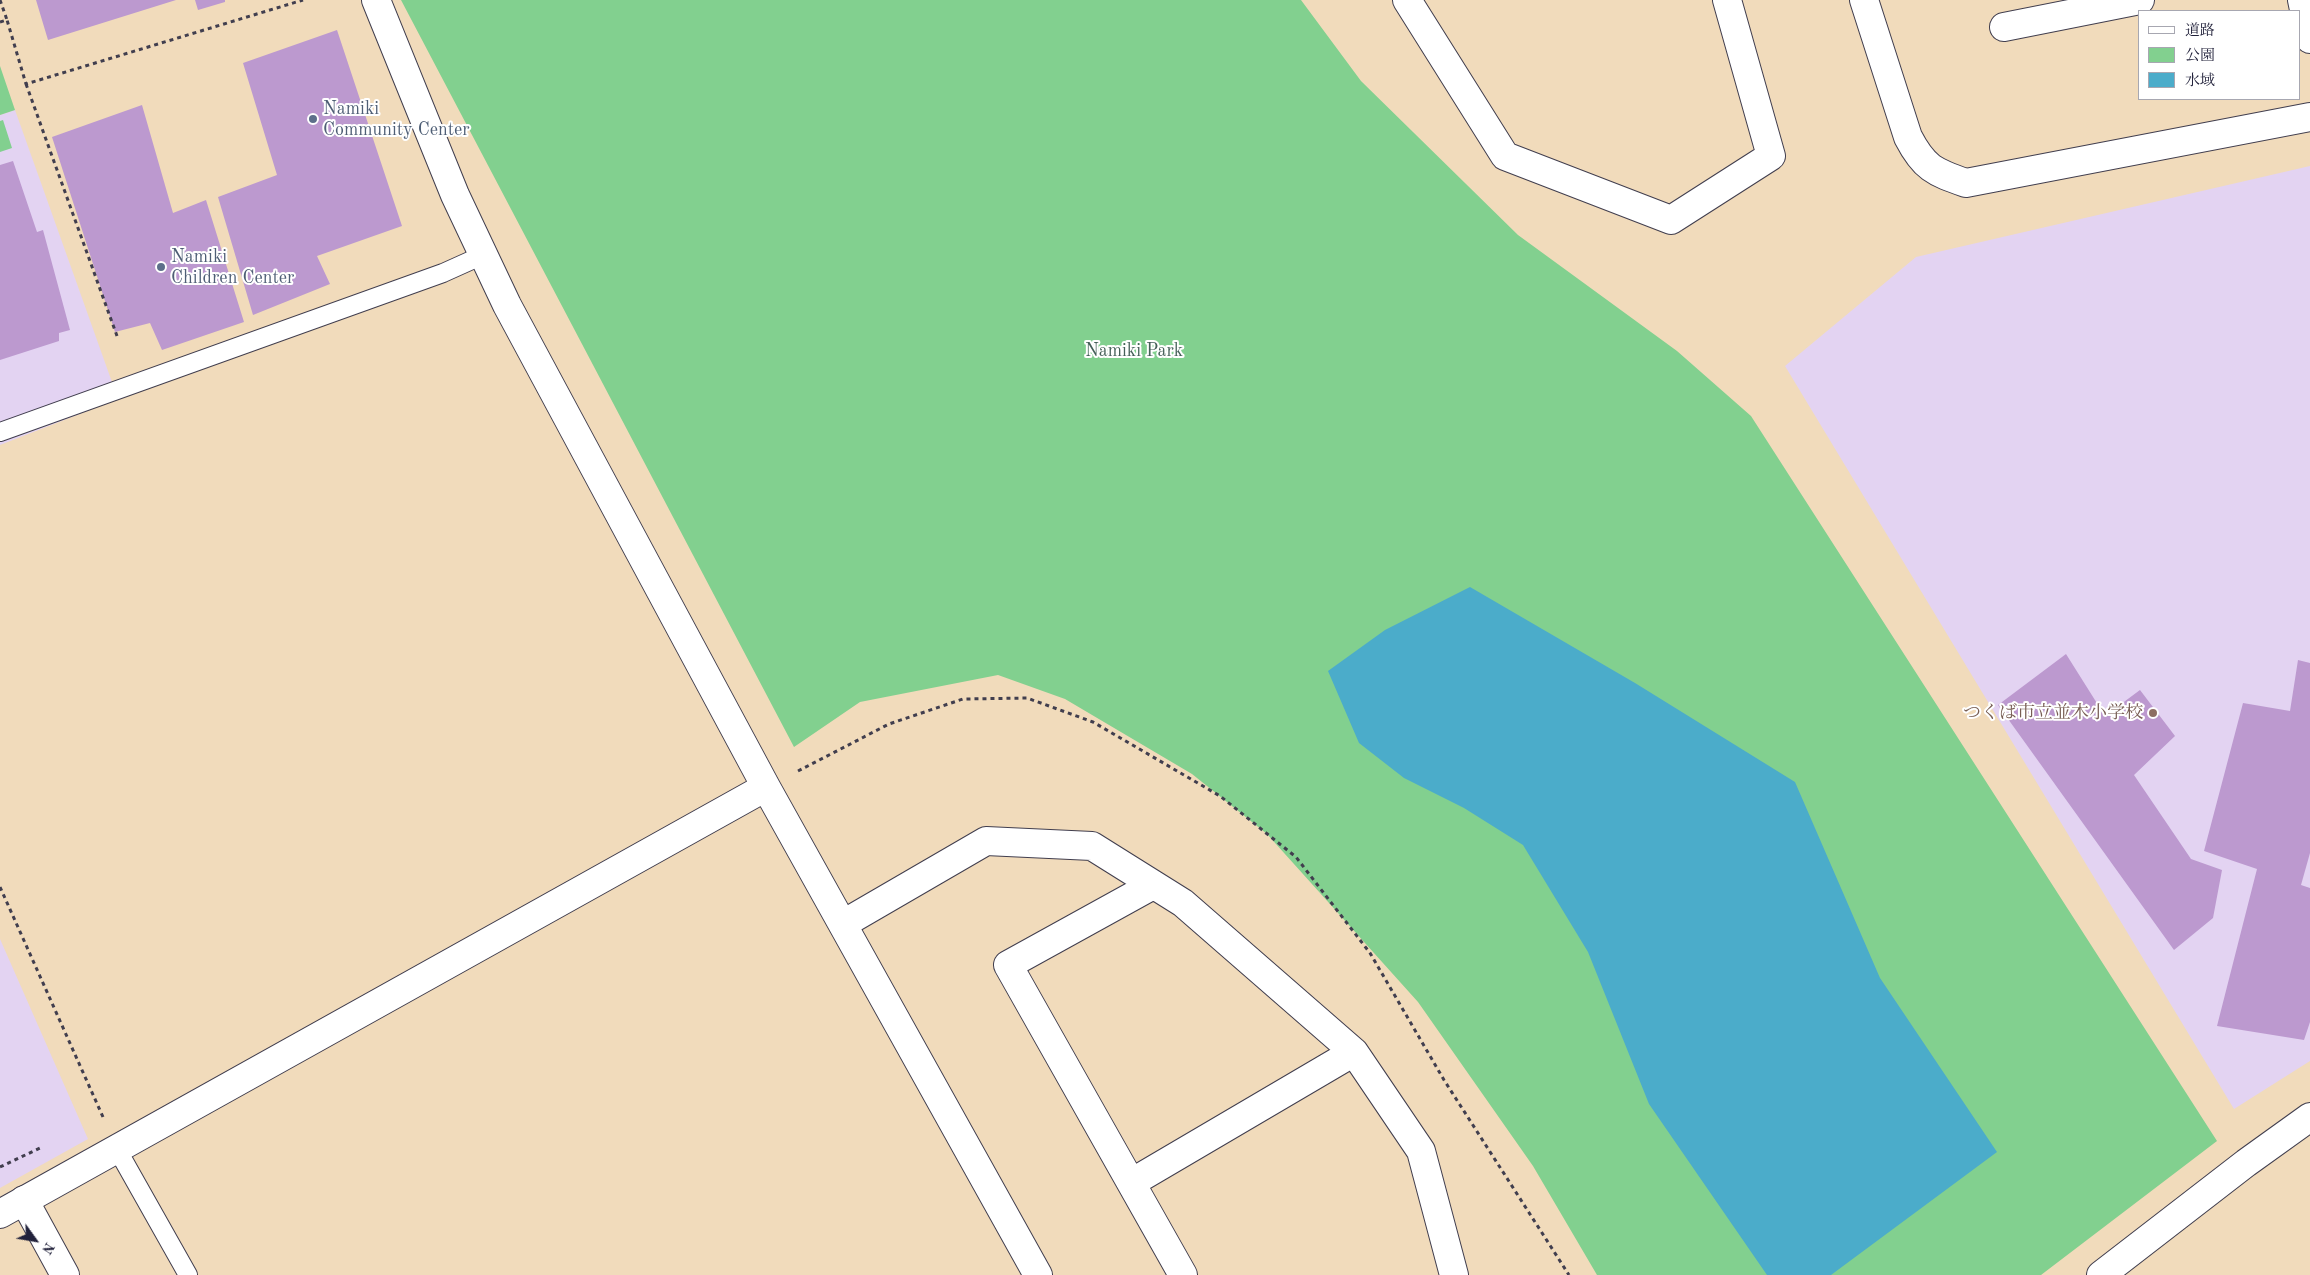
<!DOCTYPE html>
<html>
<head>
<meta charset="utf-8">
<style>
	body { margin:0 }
	#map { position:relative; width:2310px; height:1275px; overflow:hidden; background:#f1dbbb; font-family:"Old Standard TT","Noto Serif JP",serif }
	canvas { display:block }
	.legend { position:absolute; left:2138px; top:10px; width:162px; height:90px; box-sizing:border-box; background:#fff; border:1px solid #a7a7b1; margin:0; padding:6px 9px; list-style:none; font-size:15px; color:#22223b }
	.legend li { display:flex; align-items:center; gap:10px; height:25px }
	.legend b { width:25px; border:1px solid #a7a7b1 }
	.north { position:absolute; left:10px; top:1215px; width:50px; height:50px; -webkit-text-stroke:4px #fff; paint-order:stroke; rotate:122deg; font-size:14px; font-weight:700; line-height:20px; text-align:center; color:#22223b }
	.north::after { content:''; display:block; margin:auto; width:18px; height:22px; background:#22223b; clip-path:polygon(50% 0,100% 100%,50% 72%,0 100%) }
</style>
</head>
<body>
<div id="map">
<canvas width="2310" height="1275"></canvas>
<ul class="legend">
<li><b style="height:6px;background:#fff"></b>道路</li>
<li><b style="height:14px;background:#82d08f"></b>公園</li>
<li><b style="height:14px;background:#4bacca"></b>水域</li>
</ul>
<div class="north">N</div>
</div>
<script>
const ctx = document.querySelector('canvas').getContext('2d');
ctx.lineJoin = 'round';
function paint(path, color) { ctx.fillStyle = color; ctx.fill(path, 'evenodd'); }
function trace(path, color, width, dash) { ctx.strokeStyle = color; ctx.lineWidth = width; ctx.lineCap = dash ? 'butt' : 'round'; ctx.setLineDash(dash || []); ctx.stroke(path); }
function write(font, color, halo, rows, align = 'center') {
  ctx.font = font + ' "Old Standard TT","Noto Serif JP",serif'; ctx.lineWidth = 4; ctx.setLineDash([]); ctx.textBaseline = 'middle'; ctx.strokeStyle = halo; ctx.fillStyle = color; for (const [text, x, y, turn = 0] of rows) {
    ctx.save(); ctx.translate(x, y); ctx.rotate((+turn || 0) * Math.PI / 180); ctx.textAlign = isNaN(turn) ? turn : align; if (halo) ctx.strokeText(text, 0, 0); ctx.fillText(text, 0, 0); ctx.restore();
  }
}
paint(new Path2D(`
	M15,110L118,399L0,445V115Z
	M2310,166V1061L2234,1109L1785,366L1916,257Z
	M0,939L88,1139L0,1188Z`), '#e3d3f2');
paint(new Path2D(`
	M401,0H1301L1361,81L1518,235L1677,351L1751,416L2217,1141L2041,1275H1597L1533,1166L1418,1002L1267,834L1192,774L1065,699L998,675L860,702L794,747Z
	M0,66L15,110L0,115Z
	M3,120L12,148L0,152V121Z`), '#82d08f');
paint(new Path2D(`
	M1470,587L1635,683L1795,782L1880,978L1997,1152L1831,1275H1767L1649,1104L1588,952L1523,845L1464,808L1404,778L1359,743L1328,671L1385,630Z`), '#4bacca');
paint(new Path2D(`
	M36,0H176L48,40Z
	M195,0H225V2L198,10Z
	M337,30L402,226L317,256L330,284L253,315L218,197L277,175L243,63Z
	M142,105L173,213L206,200L244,322L162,350L150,323L115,332L52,137Z
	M13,161L37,232L43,230L70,330L59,333V341L0,360V165Z
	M2066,654L2105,716L2140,690L2175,736L2134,775L2191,859L2222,870L2213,918L2174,950L1998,705Z
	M2298,660L2310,663V853L2301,885L2310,888V1022L2304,1040L2217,1026L2257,869L2204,851L2243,703L2290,711Z`), '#bc99cf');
const lane = new Path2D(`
	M0,432L443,273L483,255
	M117,1149L188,1275`);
const street = new Path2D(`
	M1407,0L1505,156L1671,220L1771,156L1727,0
	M2302,0L2310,39
	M2004,27L2140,0
	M1153,885L1008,965L1183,1275
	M843,924L986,841L1092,846L1183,903L1354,1052L1421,1151L1454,1275
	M1131,1183L1354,1052
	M24,1200L65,1275`);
const secondary = new Path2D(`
	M376,0L455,195L507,305L766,787L1038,1275
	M1864,0L1908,137C1924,168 1934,172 1966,183L2310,117
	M0,1214L766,787
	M2101,1275L2246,1163L2310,1117`);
trace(lane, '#413e4e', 20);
trace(street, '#413e4e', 30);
trace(secondary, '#413e4e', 30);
trace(new Path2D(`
	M0,0L7,20
	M0,22L7,20L26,84L303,0
	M26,84L117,336
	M798,771L889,724L963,699L1027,698L1093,722L1220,796L1296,857L1370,953L1444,1080L1569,1275
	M0,887L103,1117
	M0,1167L40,1148`), '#413e4e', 3, [4, 4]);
trace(lane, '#fff', 18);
trace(street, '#fff', 28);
trace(secondary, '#fff', 28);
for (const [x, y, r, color] of [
	[313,119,5,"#5c6f8a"],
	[161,267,5,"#5c6f8a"],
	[2153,713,5,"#8d6e63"]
]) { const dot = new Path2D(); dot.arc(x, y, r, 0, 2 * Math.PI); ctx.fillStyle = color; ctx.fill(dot); trace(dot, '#fff', 2); }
write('18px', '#4e5e75', '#fff', [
	["Namiki",323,109],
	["Community Center",323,130],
	["Namiki",171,257],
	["Children Center",171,278]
], 'left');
write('18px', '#445f58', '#fff', [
	["Namiki Park",1134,351]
]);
write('18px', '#785e54', '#fff', [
	["つくば市立並木小学校",2143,713]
], 'right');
</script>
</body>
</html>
